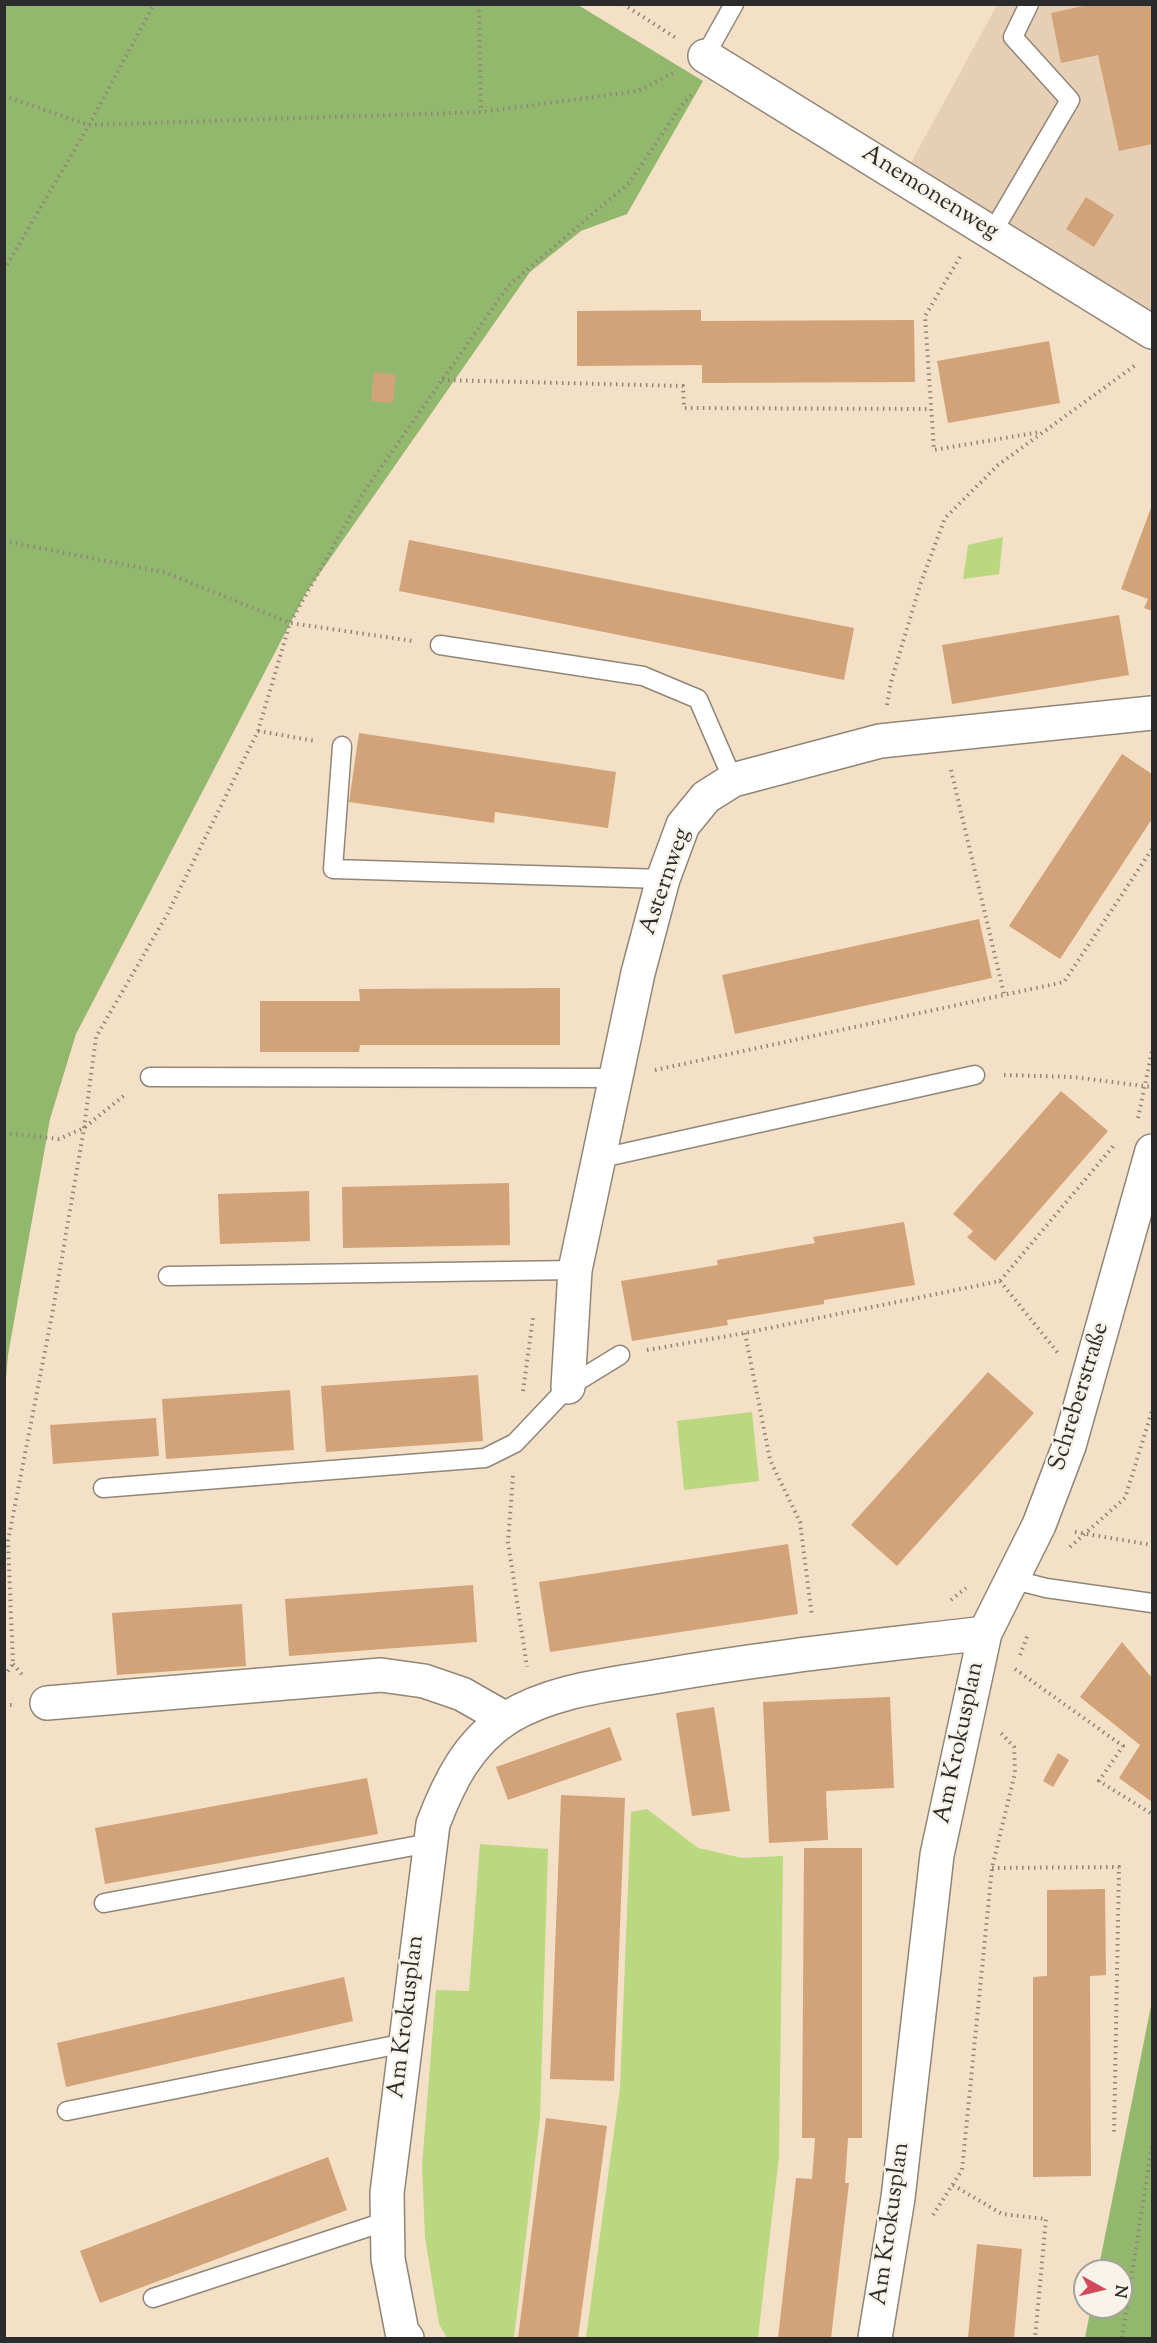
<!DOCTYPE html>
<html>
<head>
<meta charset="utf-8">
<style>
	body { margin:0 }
	#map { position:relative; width:1157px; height:2343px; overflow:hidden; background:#f4e0c6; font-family:"Sorts Mill Goudy",serif }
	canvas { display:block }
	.frame { position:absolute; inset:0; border:6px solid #2b2b2b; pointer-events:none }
	.north { position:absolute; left:1073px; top:2259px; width:60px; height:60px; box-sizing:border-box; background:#f7f3e8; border:2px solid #a5a39c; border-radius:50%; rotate:98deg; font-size:16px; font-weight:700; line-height:24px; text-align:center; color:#2b2b2b }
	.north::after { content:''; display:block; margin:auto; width:21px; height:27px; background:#d1495b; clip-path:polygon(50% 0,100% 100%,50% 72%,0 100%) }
</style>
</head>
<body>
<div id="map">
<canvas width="1157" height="2343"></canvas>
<div class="frame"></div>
<div class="north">N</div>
</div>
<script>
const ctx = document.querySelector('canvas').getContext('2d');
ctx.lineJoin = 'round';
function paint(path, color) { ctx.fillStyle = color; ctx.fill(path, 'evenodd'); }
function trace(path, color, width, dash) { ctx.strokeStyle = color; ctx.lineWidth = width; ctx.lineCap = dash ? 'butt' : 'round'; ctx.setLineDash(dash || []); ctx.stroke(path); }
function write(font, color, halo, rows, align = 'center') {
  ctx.font = font + ' "Sorts Mill Goudy",serif'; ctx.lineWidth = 5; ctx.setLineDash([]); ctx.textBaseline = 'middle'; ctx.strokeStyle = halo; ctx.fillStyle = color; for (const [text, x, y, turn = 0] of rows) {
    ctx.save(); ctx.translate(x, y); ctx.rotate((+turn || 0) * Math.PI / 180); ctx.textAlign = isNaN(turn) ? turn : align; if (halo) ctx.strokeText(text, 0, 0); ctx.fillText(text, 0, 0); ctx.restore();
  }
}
paint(new Path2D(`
	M997,5H1152V324L907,170Z`), '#e7cfb5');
paint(new Path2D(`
	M1003,537L999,574L963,579L968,545Z
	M752,1412L759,1481L684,1490L677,1421Z
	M647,1809L698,1848L742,1858L783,1856L779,2156L758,2338H586L620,2088L631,1812Z
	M480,1844L548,1849L540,2118L514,2338H447L439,2324L425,2237L422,2166L436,1990L469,1991Z`), '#b9d87f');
paint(new Path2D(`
	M5,5H578L703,81L627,214L581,231L530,272L306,593L76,1034L50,1119L8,1355L5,1390Z
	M1152,2001V2338H1085L1091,2307H1121V2271H1098Z`), '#92b86e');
paint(new Path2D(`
	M1092,4H1152V144L1119,151L1098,55L1061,63L1051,13Z
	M1086,197L1114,215L1094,247L1066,229Z
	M701,310V321L914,320L915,382L702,383V365L577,366V311Z
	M1049,341L1060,403L948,423L937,361Z
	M374,372L396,375L393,403L371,401Z
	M1152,505V611L1144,608L1148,599L1121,589Z
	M409,540L854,628L844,680L399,591Z
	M1119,615L1129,675L952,704L942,645Z
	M359,733L616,772L608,828L495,812L494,823L349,802Z
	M1122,754L1152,774V819L1060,959L1009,926Z
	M979,919L992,978L735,1034L722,975Z
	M560,988V1045H360L359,1052H260V1001H360L359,989Z
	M1061,1091L1108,1131L995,1261L967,1237L973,1231L953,1214Z
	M509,1183L510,1245L343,1248L342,1187Z
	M309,1191L310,1241L220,1244L218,1194Z
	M904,1222L915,1285L824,1300V1304L727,1320L728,1325L632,1341L621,1281L718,1265L717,1260L815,1243L813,1237Z
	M988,1372L1034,1413L897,1566L851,1525Z
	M478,1375L483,1441L326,1452L321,1386Z
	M290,1390L294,1450L166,1459L162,1399Z
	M156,1418L159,1456L53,1464L50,1425Z
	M788,1544L798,1614L550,1652L539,1582Z
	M473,1585L477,1642L289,1656L285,1599Z
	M242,1604L246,1666L117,1675L112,1613Z
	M1122,1642L1152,1678V1802L1119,1778L1140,1745L1080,1697Z
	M890,1697L894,1788L826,1791L828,1840L769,1843L763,1702Z
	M714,1707L730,1811L692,1816L676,1713Z
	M610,1727L622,1760L508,1800L496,1767Z
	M1058,1753L1069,1760L1053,1787L1043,1781Z
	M367,1778L378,1834L105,1884L95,1828Z
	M561,1795L625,1798L614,2081L550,2079Z
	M804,1848H862V2138H848L845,2183H849L831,2338H778L796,2178L812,2179L815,2138H802Z
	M1105,1889L1106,1975L1090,1976L1091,2176L1033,2177V1977L1047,1976V1890Z
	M344,1977L353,2021L66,2087L57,2043Z
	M546,2118L607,2126L578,2338H518Z
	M328,2157L347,2210L100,2303L80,2251Z
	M977,2244L1022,2249L1014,2338H968Z`), '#d2a278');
const service = new Path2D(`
	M705,56L734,4
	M992,233L1070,100L1013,37L1029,4
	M440,645L643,676L698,699L733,780
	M342,746L333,869L663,879
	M150,1077L615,1078
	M597,1159L975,1075
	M168,1276L575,1270
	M103,1488L485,1458L515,1443L568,1387L620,1355
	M1011,1579L1046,1588L1152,1603
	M104,1903L430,1843
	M67,2111L405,2043
	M153,2298L387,2221`);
const minor = new Path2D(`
	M705,56L1152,332
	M568,1387L575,1270L638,973L663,879L683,825L706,797L733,780L880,741L1152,713
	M47,1703L381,1675L424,1681L462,1694L506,1719
	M407,2338L402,2332L388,2259L387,2193L433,1824C449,1782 468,1743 507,1718C553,1690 608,1685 660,1676C767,1657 876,1646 985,1633
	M875,2338L898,2198L937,1855L985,1633L1039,1525L1069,1446L1152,1151`);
trace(service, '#908678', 21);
trace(minor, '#908678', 36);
trace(new Path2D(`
	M479,4L481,112
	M623,4L676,38
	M4,96L89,125L481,112L638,91L675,72
	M960,257L925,316L934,450L1040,432
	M4,270L89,125L154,4
	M442,380L683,386L684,408L930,409
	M4,541L167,573L290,623L413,641
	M887,705L891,682L920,585L945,518L998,465L1137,364
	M258,731L315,741
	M951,770L1004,994
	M655,1070L1064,982L1152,849
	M1004,1075L1073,1077L1152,1087
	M1138,1118L1152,1051
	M4,1133L59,1139L84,1128L127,1093
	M1000,1281L1058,1353
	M745,1333L770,1460L800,1522L812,1617
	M647,1350L745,1333L1000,1281L1115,1144
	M523,1391L533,1318
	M513,1476L508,1542L527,1667
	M1075,1532L1152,1545
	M1070,1547L1125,1498L1152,1411
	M951,1600L966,1588
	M1020,1655L1028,1634
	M13,1664L24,1677
	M1015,1669L1123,1746L1099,1781L1152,1814
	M4,1676L13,1664L8,1541L53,1310L84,1128L96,1037L168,913L258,731L290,623L365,490L508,286L629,183L681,106L694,92
	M4,1705H14
	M992,1868L1119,1867L1114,2134
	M953,2185L1002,2214L1046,2219L1035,2338
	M933,2215L962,2170L992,1868L1015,1773L1014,1747L1001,1733
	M1122,2338L1152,2145`), '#908678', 4, [1.5, 4.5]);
trace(service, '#fff', 18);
trace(minor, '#fff', 33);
write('24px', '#2b2b2b', '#f7f3e8', [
	["Anemonenweg",929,194,32],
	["Asternweg",667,882,-71],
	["Schreberstraße",1081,1397,-73],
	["Am Krokusplan",961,1743,-78],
	["Am Krokusplan",408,2017,-83],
	["Am Krokusplan",892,2224,-82]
]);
</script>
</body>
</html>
